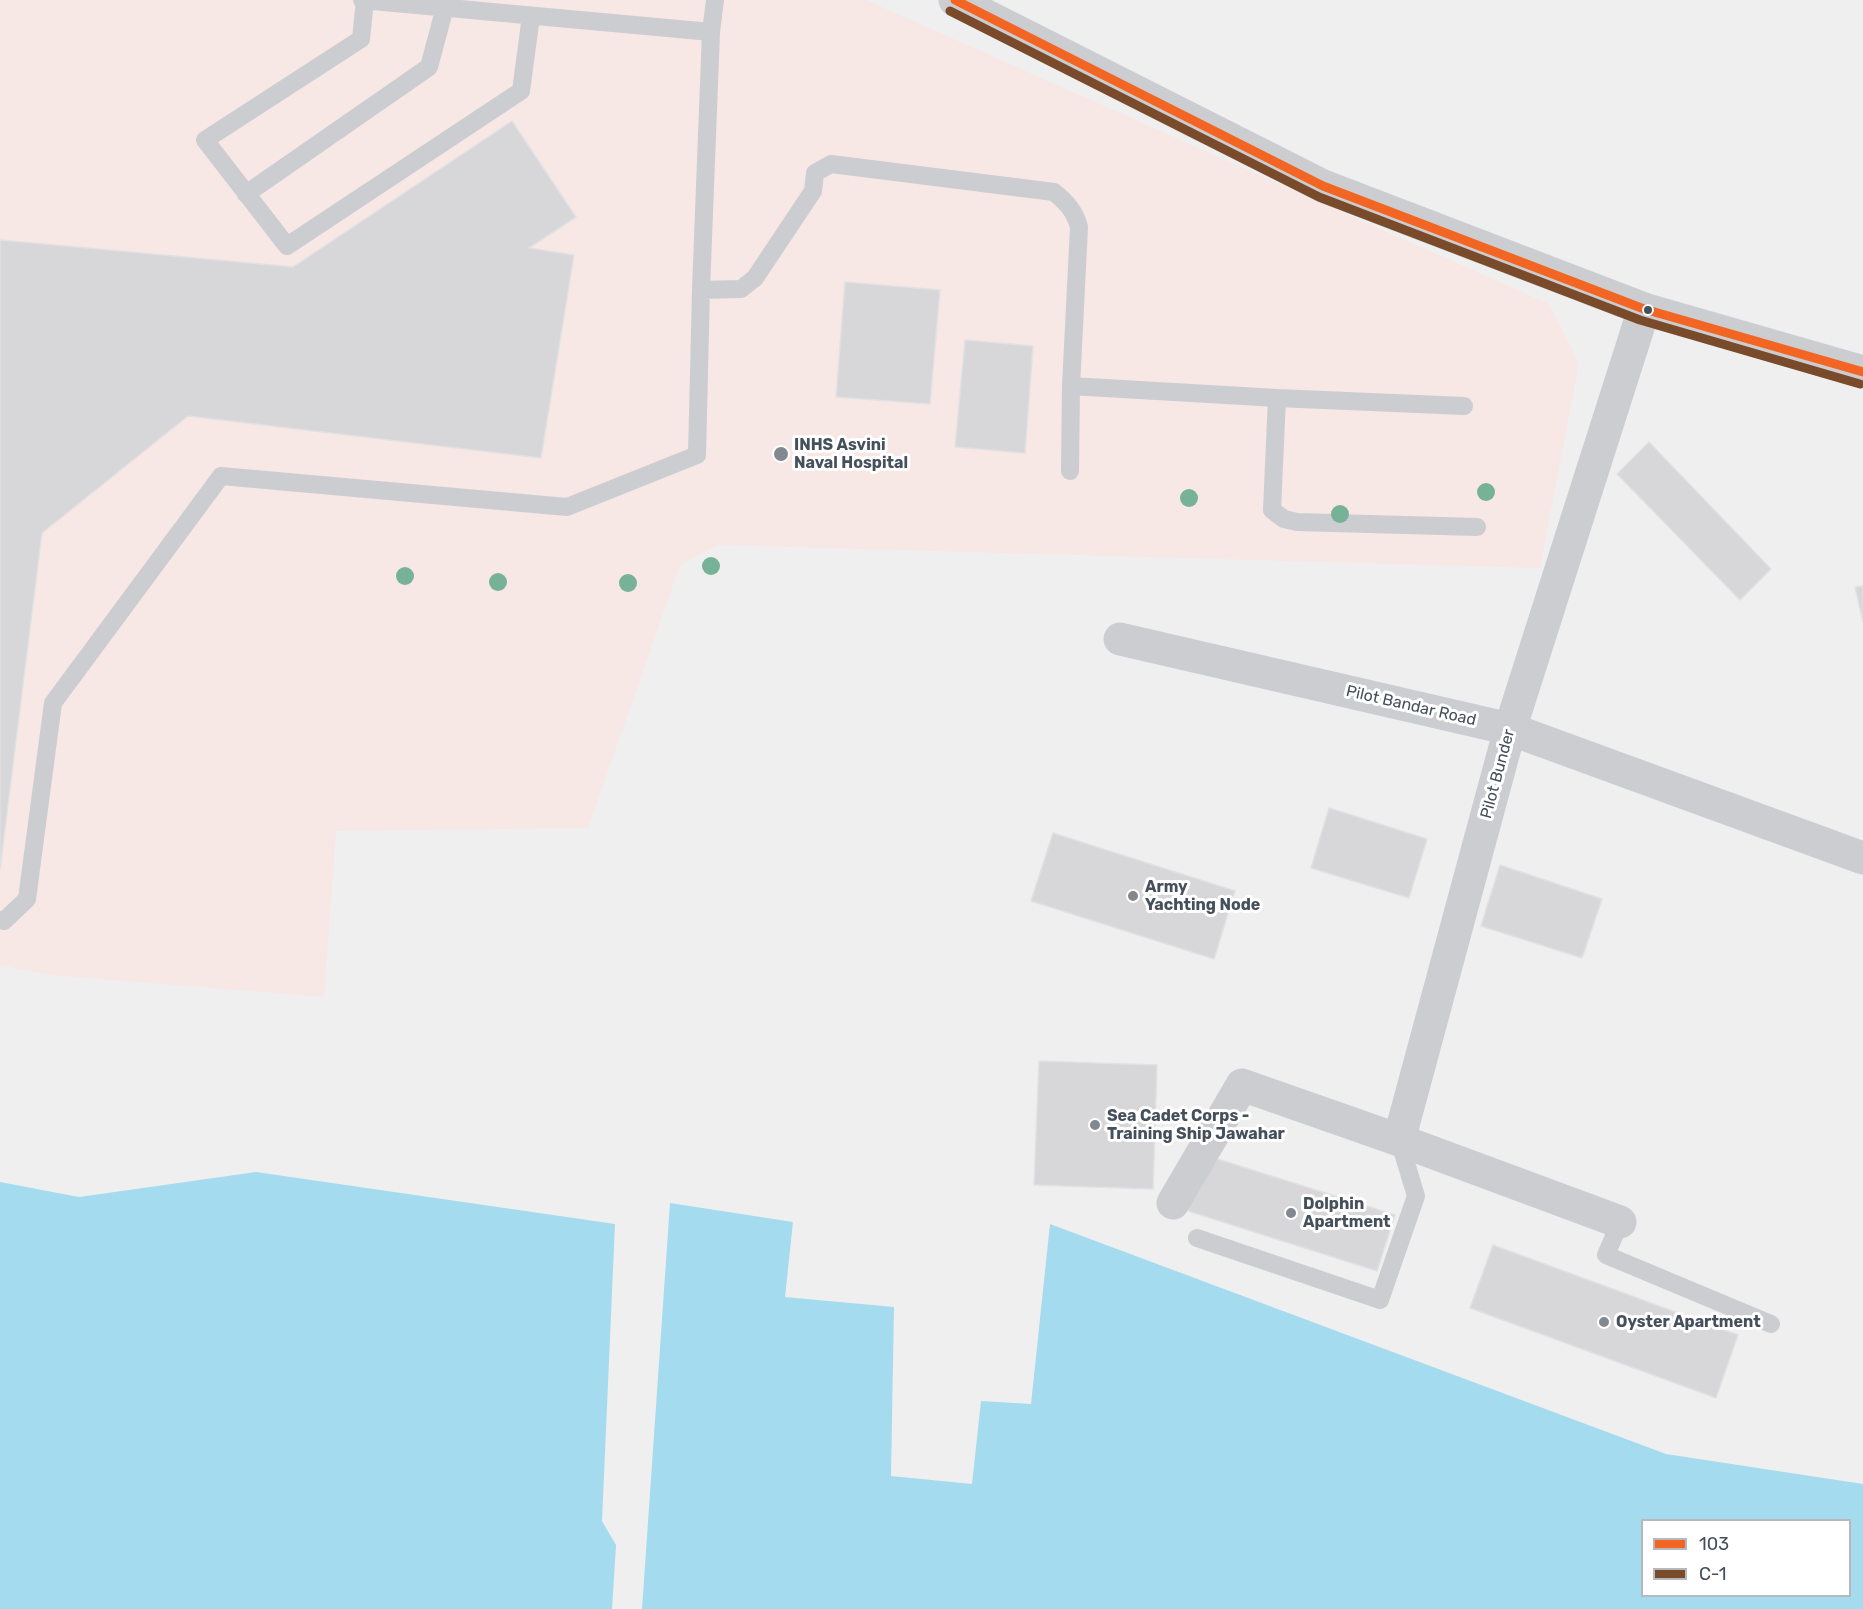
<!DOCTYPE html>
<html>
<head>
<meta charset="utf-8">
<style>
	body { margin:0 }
	#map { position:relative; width:1863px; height:1609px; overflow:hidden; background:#f0efef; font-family:Rubik,sans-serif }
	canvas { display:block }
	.legend { position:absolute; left:1641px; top:1519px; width:210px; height:78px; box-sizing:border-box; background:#fff; border:2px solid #b5b9be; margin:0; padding:8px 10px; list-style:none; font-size:18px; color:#45505c }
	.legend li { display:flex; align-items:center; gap:12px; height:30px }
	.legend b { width:30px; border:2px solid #b5b9be }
</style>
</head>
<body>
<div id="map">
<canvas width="1863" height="1609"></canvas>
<ul class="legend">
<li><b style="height:8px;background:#f26522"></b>103</li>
<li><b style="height:8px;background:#7a4b2a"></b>C-1</li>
</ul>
</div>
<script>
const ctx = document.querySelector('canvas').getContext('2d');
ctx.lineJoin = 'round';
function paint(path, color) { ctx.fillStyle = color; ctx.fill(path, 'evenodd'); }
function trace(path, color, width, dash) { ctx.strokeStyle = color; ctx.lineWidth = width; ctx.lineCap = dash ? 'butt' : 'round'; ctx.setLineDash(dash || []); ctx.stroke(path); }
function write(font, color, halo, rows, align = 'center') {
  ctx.font = font + ' Rubik,sans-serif'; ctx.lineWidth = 6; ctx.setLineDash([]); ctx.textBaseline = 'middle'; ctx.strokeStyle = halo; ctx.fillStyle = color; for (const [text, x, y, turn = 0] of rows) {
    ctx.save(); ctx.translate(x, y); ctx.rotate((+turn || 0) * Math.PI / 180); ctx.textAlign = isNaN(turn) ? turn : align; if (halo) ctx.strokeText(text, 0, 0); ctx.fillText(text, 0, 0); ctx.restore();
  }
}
paint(new Path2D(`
	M0,0H866L1549,304L1579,363L1540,568L718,545L680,565L588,828L336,831L324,997L52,975L0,965Z`), '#f7e7e5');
paint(new Path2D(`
	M256,1172L615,1224L602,1521L616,1545L612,1609H0V1182L79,1197Z
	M670,1203L793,1222L785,1297L894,1307L891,1476L972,1484L981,1401L1031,1404L1050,1224L1666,1454L1863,1484V1609H642ZM1850,1520V1596H1642V1520Z`), '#a5dbef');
const building = new Path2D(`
	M512,121L576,217L529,248L574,255L541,458L188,416L42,533L0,869V240L293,267Z
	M845,282L940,290L930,404L836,397Z
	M965,340L1033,346L1025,453L955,447Z
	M1649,442L1771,569L1740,600L1617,474Z
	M1863,586V622L1855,587Z
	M1329,808L1427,839L1409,898L1311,868Z
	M1053,833L1235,891L1214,959L1031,901Z
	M1500,865L1602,899L1582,958L1481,926Z
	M1039,1061L1157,1065L1153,1189L1034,1185Z
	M1205,1155L1395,1215L1377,1271L1188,1211Z
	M1493,1245L1738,1335L1716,1398L1470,1308Z`);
paint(building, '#d7d7d9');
trace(building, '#e1e1e2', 1.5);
trace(new Path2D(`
	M362,0L711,32
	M365,0L361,39L205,140L287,246L521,91L531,16
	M246,194L429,67L445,7
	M701,290L741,289L755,278L813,191L815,173L831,164L1054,192C1066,202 1075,211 1079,227L1071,386L1070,471
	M1071,386L1277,398L1272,510L1284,519L1297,522L1477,527
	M1277,398L1464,406
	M0,920L4,921L27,899L53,703L221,476L567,507L697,455L701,290L711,32L715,0
	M1620,1222L1606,1255L1771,1324
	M1197,1238L1380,1300L1416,1196L1399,1140`), '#cbcdd0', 18);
trace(new Path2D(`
	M1120,639L1510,729L1863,858
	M1399,1140L1510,729L1644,309
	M1173,1203L1242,1085L1399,1140L1620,1222`), '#cbcdd0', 33);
trace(new Path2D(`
	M955,0L1323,186L1644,309L1863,372`), '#cbcdd0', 33);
trace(new Path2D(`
	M955,0L1323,186L1644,309L1863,372`), '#f26522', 9);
trace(new Path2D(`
	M950,11L1319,197L1640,320L1860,384`), '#7a4b2a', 9);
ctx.fillStyle = '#76b298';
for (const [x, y] of [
	[1486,492],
	[1189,498],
	[1340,514],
	[711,566],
	[405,576],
	[498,582],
	[628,583]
]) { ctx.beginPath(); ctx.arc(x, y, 9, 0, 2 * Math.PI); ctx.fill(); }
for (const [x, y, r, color] of [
	[1648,310,5,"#45505c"],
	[781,454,8,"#81888f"],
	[1133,896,6,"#81888f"],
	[1095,1125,6,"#81888f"],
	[1291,1213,6,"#81888f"],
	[1604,1322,6,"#81888f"]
]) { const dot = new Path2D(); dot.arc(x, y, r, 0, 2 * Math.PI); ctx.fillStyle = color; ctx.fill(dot); trace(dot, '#fff', 2); }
write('bold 16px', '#45505c', '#fff', [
	["INHS Asvini",794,445],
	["Naval Hospital",794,463],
	["Army",1145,887],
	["Yachting Node",1145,905],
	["Sea Cadet Corps -",1107,1116],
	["Training Ship Jawahar",1107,1134],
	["Dolphin",1303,1204],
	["Apartment",1303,1222],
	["Oyster Apartment",1616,1322]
], 'left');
write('16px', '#45505c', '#fff', [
	["Pilot Bandar Road",1411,706,13],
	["Pilot Bunder",1498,774,-75]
]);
</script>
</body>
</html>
